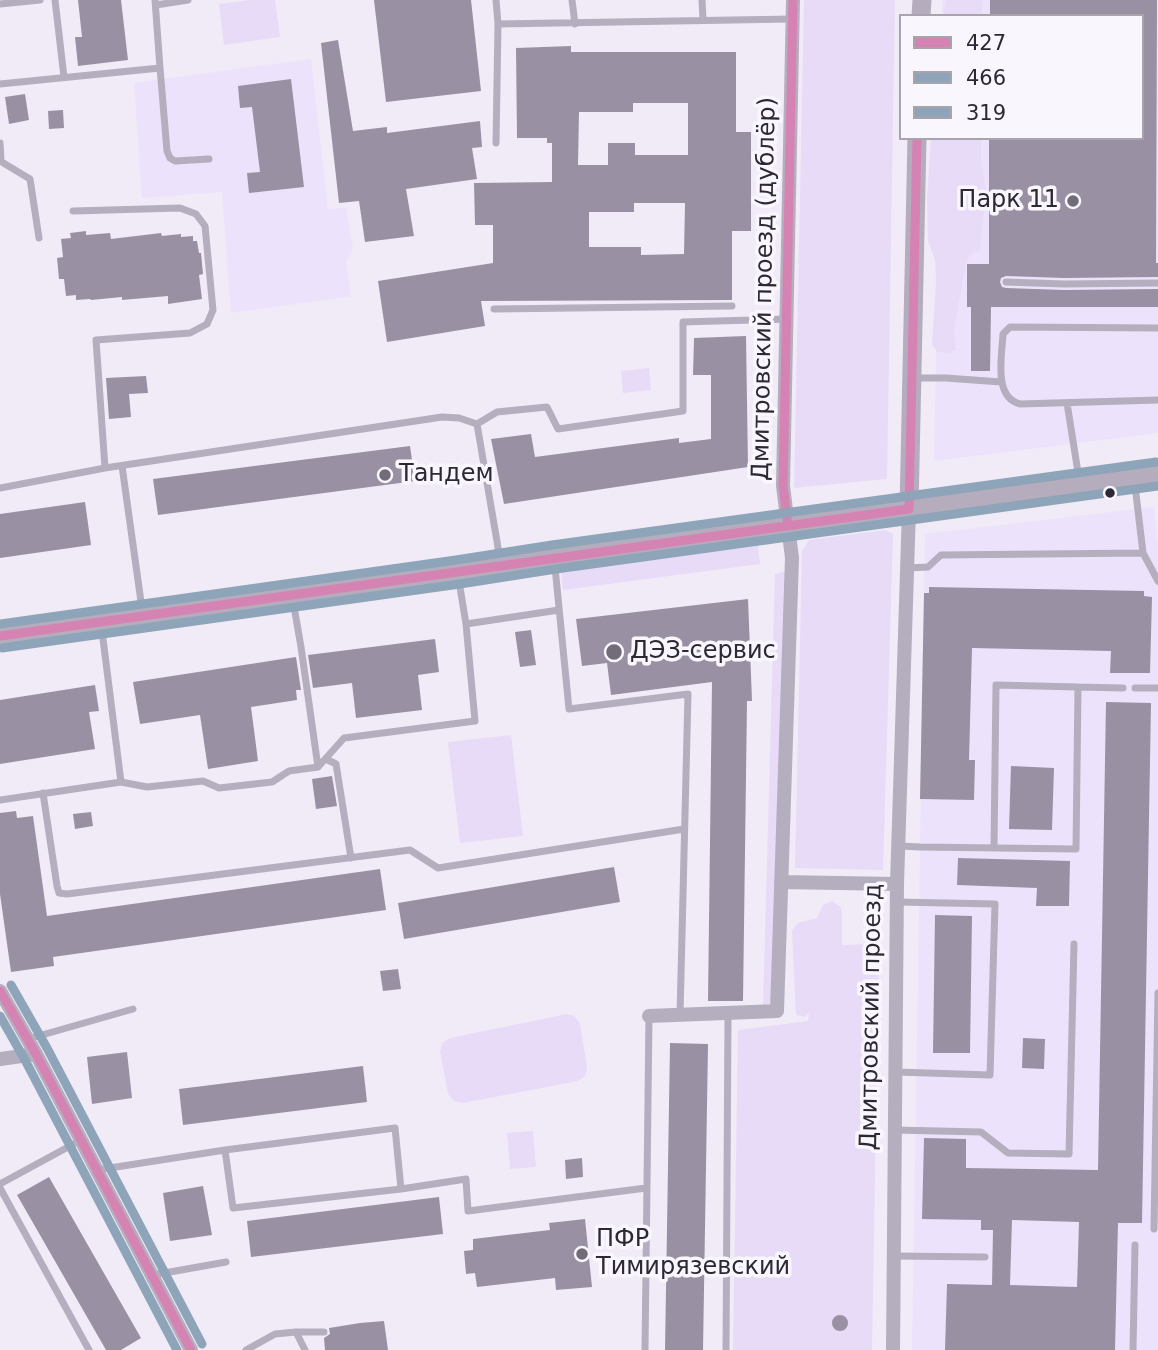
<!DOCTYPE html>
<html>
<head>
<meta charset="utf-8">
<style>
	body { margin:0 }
	#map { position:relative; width:1158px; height:1350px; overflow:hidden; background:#f1ebf7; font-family:"DejaVu Sans",sans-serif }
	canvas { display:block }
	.legend { position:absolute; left:899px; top:14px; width:245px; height:126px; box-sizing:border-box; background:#f9f6fd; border:2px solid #a7a4ac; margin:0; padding:9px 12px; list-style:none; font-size:21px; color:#2d2833 }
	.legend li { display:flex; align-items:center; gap:14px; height:35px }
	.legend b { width:35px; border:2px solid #a7a4ac }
</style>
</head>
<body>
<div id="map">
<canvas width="1158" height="1350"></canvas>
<ul class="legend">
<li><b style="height:9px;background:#d583b2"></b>427</li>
<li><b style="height:9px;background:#8ea4b8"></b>466</li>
<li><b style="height:9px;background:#8ea4b8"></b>319</li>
</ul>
</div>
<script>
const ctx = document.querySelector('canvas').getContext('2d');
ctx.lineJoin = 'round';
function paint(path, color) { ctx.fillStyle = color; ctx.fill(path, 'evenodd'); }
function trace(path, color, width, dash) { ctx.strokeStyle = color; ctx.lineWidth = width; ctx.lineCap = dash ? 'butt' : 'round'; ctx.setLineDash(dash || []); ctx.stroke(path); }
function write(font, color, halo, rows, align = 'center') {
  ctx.font = font + ' "DejaVu Sans",sans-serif'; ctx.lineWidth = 7; ctx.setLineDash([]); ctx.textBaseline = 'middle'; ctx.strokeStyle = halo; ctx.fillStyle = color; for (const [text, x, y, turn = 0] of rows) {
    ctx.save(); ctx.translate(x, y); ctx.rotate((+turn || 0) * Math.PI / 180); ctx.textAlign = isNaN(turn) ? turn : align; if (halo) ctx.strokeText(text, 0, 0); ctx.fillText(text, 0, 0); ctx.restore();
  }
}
paint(new Path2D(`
	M942,0H1158V433L934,461L940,138H1142V16H942Z
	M311,59L328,209L346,208L353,247L346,263L351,296L231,313L222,192L142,198L134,83Z
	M1154,507L1158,548V1350H912L925,534Z`), '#ede2fb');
paint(new Path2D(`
	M251,0H275L280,37L224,45L219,4Z
	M804,0H895L887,479L794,488Z
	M946,0H982V16H943Z
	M931,138H981V160L986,191L980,251L971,254L966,262L954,330L956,350L947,353L937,352L932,344L936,280L935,260L928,241L927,198Z
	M649,368L651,390L623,393L621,371Z
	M885,530L893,534L883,870L795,868L802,551L809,540Z
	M758,546L760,564L563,590L561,571Z
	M786,571L771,1007H763L775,574Z
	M511,735L523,836L460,843L448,742Z
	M832,901L841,907L842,918V945L879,944L872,1350H733L738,1030L808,1021L809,1013L805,1017L796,1015L792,931L798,923L817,918L823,905Z
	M567,1014L574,1016L580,1024L587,1067L585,1076L578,1081L463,1103L454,1101L448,1094L440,1051L443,1042L450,1038Z
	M533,1131L536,1167L510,1169L507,1133Z`), '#e8dbf8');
paint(new Path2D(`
	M78,0H121L128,60L78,66L75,37H82Z
	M374,0H471L481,91L386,102Z
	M990,0H1157L1156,263H1158V277L1064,278L1006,276L1001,278L1000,282L1002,287L1006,288L1064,290L1158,289V307H991L990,371H971V307H967V264H989V138H1142V16H990Z
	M338,40L353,131L387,127V133L480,121L482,147L472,148L477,179L406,189L414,236L365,242L359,201L339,203L321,43Z
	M571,46V52H736V132H751V231H732V300L481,301L485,326L387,342L378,281L493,263V225H475L474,183L552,182V143H547V138H517L516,48ZM633,103H688V155H635V143H608V165H578L579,112H633ZM634,203H685L684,254L641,255V247H589V212H634Z
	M291,79L304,187L249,193L247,173L260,172L252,107L240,108L238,86Z
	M25,94L29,120L9,124L5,97Z
	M63,110L64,128L49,129L48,111Z
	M86,231V235L110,233L111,239L161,233L162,236L181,234V237L193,236V241H197L199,253H201L203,274L199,275L202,299L168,304V296L122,300V297L91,300L90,299L76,300V295L66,296L64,279H59L57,258L63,257L61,239L71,238L70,233Z
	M746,336L748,467L504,504L491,439L531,434L535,457L679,438V443L711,439V375H693L694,338Z
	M146,376L148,393L129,394L131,417L109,419L106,378Z
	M410,446L415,481L158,515L153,479Z
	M85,502L91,545L0,558V514Z
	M929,587L1144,591V596L1152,597L1150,673H1110L1111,651L972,648L969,760H975L974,800L920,799L924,593H929Z
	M748,599L752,701H747L743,1001H708L712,682L611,695L607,663L582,666L576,619Z
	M531,630L536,665L520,667L515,632Z
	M435,639L439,672L418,675L422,710L356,718L352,683L313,688L308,655Z
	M296,657L301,690H296L297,700L251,707L258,761L208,769L200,715L140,724L133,682Z
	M95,685L99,711L89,712L95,749L0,764V700Z
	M1106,702L1151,703L1142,1223H1118L1115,1350H945L947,1284L992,1285L993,1230H981V1220L922,1219L924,1138L966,1139V1168L1098,1170ZM1012,1220L1079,1222L1077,1287L1010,1285Z
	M1011,766L1054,768L1052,830L1009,829Z
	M332,776L337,806L316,809L312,779Z
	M16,811L17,818L33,816L47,916L380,869L386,910L53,957L54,966L11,972L0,894V813Z
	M91,812L93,826L75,829L73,814Z
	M958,858L1070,861L1069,906H1036L1037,888L957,885Z
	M614,867L620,902L404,939L398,903Z
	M935,915L972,916L970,1053H933Z
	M398,969L401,989L383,991L380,971Z
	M1023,1038L1045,1039L1044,1069L1022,1068Z
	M670,1043L708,1044L703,1350H665Z
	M127,1052L132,1098L92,1104L87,1057Z
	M363,1066L367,1102L183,1125L179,1089Z
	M582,1158L583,1177L566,1179L565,1160Z
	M49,1177L141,1338L121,1350H106L17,1195Z
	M203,1186L212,1235L170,1241L163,1193Z
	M439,1197L443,1234L251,1257L247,1221Z
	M585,1219L592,1287L556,1290L555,1278L477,1287L475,1273L466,1274L464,1251L473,1250V1239L550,1230L549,1223Z
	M832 1323a8 8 0 1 1 16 0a8 8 0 1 1-16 0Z
	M384,1321L388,1350H325L324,1338L330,1334L329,1328L360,1323Z`), '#9a90a3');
trace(new Path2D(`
	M55,0L64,77
	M572,0L575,24
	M702,0L703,20
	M0,4L40,0
	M156,5L188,0
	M498,24L792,19
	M160,68L167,151L170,158L175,161L209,159
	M0,84L160,68L155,0
	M0,143L1,161
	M496,143L498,24L496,0
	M0,161L30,179L39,238
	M73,211L180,208L196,214L205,226L213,310L207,324L190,333L96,340L105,468
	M1006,282L1064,284L1158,283
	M494,309L732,306
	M1158,328L1010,327L1003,334C1002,356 993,397 1020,404L1158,400
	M913,378H946L1001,382
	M1067,403L1080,485
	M477,424L501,565
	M122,466L143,616
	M1134,477L1143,553
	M0,488L105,468L442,417L459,418L477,424L497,412L547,407L558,429L683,411V322L787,319
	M554,557L569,709L688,694L680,1015
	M906,568L928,567L941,555L1143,553L1158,581
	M466,624L559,610
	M1078,687L1123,688
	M1135,688H1158
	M326,759L336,764L351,858
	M318,767L344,738L475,721L466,624L458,575
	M121,782L147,787L203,781L219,788L272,782L289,771L318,767L301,647L292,595
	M43,793L57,886L59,893L67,894L410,850L438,868L684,829
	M0,800L121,782L101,623
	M899,846L920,847L1076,849L1078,687L996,685L994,848
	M28,1039L133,1009
	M896,1072L990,1075L995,904L897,902
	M895,1130L981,1132L1008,1153L1069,1154L1074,944
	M225,1150L233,1208L401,1189L466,1179L468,1211L646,1188
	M97,1170L225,1150L395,1128L401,1189
	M0,1184L81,1140
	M0,1188L89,1350
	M1154,1229L1158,993
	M894,1256L985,1257
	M153,1275L226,1262
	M296,1332H324
	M246,1350L275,1334L296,1332L305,1350
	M645,1350L649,1016
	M726,1350L728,1013
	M1133,1350L1135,1245`), '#b5aebe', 7);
trace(new Path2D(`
	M781,882L897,884
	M0,991L36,1054L191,1350
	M649,1016L777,1011L792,558L783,486L793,0
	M0,1059L36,1054
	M893,1350L897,884L909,509`), '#b5aebe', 14);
trace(new Path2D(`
	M921,16L922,0
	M909,509L917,138
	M0,636L458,572L554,557L788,526L1158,474`), '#b5acbe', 19);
trace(new Path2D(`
	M788,526L783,486L793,0
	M0,636C303,594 606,550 909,509L917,138
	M0,991L36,1054L191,1350`), '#d583b2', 9);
trace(new Path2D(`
	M2,648L460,584L556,569L1158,486
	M0,1016L25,1060L177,1350`), '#8ea4b8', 9);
trace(new Path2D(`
	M0,624L456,560L552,545L1156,462
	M11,985L47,1048L202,1344`), '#8ea4b8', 9);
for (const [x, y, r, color] of [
	[1073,201,7,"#726c78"],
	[385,475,7,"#726c78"],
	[1110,493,6,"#2d2833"],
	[614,652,9,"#726c78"],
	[582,1254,7,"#726c78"]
]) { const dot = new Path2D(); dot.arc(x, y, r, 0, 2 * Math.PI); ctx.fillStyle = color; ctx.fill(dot); trace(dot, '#f9f6fd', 2.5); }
write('24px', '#2d2833', '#f9f6fd', [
	["Парк 11",1059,201,"right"],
	["Тандем",399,475],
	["ДЭЗ-сервис",630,652],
	["ПФР",596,1240],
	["Тимирязевский",596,1268]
], 'left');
write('24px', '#2d2833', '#f9f6fd', [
	["Дмитровский проезд (дублёр)",765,289,-89],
	["Дмитровский проезд",872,1017,-89]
]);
</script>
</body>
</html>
